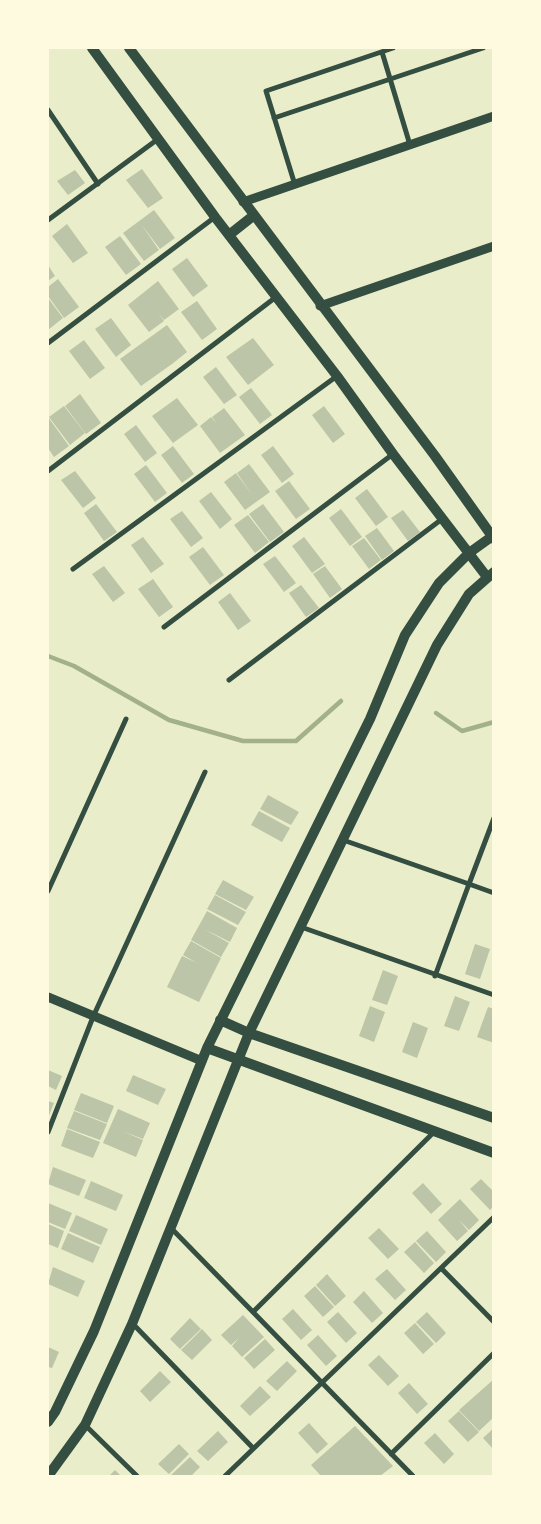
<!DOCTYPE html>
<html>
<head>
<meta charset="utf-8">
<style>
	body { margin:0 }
	#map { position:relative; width:541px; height:1524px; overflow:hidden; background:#e9edc9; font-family:"Asap Condensed",sans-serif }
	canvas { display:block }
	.frame { position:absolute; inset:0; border:49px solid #fefae0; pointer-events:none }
</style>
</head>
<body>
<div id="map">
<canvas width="541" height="1524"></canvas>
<div class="frame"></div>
</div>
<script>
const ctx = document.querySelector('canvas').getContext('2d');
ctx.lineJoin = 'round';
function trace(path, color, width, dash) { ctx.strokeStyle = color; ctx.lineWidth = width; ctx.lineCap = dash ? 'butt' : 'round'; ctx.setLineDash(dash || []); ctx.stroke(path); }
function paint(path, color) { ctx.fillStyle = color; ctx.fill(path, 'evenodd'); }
trace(new Path2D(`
	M48,656L74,666L169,720L243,741H296L341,701
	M436,713L462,731L494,722`), '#a3b18a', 4.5);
paint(new Path2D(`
	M142,169L163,198L148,208L126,180Z
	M75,170L85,183L68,195L57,181Z
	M154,210L175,238L160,249L141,224L159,250L144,261L123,233Z
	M67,224L88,253L73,263L52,236Z
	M120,236L141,264L126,275L105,247Z
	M187,258L208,286L193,297L172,269Z
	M48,265L55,276L48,281Z
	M58,279L79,307L64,318L48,296V287Z
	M158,281L179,309L164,320L158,313L164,321L149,332L128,305Z
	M48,298L63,318L48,330Z
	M197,301L217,329L202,340L181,312Z
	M111,318L131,345L116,357L95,329Z
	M167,325L187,352L172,364L167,357L172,364L141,386L120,359Z
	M253,338L274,365L248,385L226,357Z
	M84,340L105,368L90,379L69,351Z
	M216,367L237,395L224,404L203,377Z
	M251,388L272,415L260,424L239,397Z
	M80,394L101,423L86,434L65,406Z
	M177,398L198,425L173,443L152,416Z
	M64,406L85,433L70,445L49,417Z
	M324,406L345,434L333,443L312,415Z
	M224,408L245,435L220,453L200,426L211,417L217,424L212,417Z
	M48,417L69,446L54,457L48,448Z
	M136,425L157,453L145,462L124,434Z
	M173,446L194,474L182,483L161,455Z
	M273,446L294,474L282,483L261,455Z
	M249,464L270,492L245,510L224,482L236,473L253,496L237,473Z
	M146,465L167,493L155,502L134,474Z
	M75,471L96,498L83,508L61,480Z
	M289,481L310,509L296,519L275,491Z
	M367,489L388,517L376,526L355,498Z
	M211,492L232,519L220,529L199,501Z
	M96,504L117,532L104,541L84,513Z
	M263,504L284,532L270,542L249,514Z
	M341,509L362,537L350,546L329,518Z
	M403,510L420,532L408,541L391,518Z
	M182,511L203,538L191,547L170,519Z
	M248,515L269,542L255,553L234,525Z
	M377,528L394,551L382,560L365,536Z
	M143,537L164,564L151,573L131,545Z
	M304,537L325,564L312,573L292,546Z
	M364,538L381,560L369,569L352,546Z
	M203,547L224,575L210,585L189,557Z
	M275,556L296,583L284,592L263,564Z
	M104,566L125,593L113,602L92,574Z
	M325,566L342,589L330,598L313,574Z
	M153,579L173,607L159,617L138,589Z
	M301,585L319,608L306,617L289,593Z
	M230,593L251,621L238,630L218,602Z
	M268,795L299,812L291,825L260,809Z
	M259,811L290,828L282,842L251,825Z
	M223,880L254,897L246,910L215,894Z
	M215,895L246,912L238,925L207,909Z
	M207,911L237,928L230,942L204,929L229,943L221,957L191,940Z
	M191,941L221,958L199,1002L167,987L182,956L197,963L183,955Z
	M475,944L490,949L480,979L465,974Z
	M383,970L398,976L387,1005L372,1000Z
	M455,996L470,1002L459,1031L444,1026Z
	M370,1006L385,1012L374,1042L359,1036Z
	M488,1007L494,1009V1043L477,1037Z
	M413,1022L428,1028L417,1058L402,1052Z
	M48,1070L62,1076L56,1090L48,1086Z
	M133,1075L166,1089L158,1105L126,1091Z
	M81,1093L114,1106L107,1123L74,1110Z
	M48,1101L54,1103L48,1118Z
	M118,1109L150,1123L143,1139L122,1131L143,1140L136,1157L103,1143Z
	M74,1111L107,1124L100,1140L67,1128Z
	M67,1129L100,1142L93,1158L61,1146Z
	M53,1167L86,1180L79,1196L48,1184Z
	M481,1179L494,1192V1206L490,1210L470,1189Z
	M91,1181L123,1195L116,1211L84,1198Z
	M423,1183L442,1204L431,1214L412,1193Z
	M460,1199L479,1220L469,1230L459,1220L468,1231L457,1241L438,1220Z
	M48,1203L72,1213L65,1229L48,1222Z
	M76,1215L108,1229L101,1245L69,1231Z
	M48,1224L64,1231L58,1248L48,1244Z
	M379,1228L399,1249L388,1259L368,1238Z
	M427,1231L446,1252L436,1262L416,1241Z
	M68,1233L100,1247L93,1263L61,1249Z
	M415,1242L434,1263L424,1273L404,1252Z
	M53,1267L85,1281L78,1297L48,1284Z
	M387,1269L406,1290L395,1300L375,1279Z
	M327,1274L346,1296L335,1306L316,1285Z
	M315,1286L334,1307L323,1317L304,1296Z
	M364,1291L383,1313L372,1323L353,1302Z
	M293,1309L312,1330L301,1340L282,1319Z
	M338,1312L357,1333L346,1343L327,1322Z
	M427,1312L446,1333L436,1343L416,1322Z
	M243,1315L264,1337L242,1357L232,1346L239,1338L231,1345L221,1335Z
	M190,1318L201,1329L180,1349L170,1339Z
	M415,1323L434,1344L423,1354L404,1333Z
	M202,1329L212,1340L192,1360L181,1350Z
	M318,1335L337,1356L326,1366L307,1345Z
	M265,1339L275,1350L254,1369L244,1358Z
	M48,1347L59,1352L52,1368L48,1367Z
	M379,1355L399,1376L388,1386L368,1365Z
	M287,1361L297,1371L277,1391L266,1381Z
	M160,1371L171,1382L150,1402L140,1391Z
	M494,1379V1417L479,1431L459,1410Z
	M409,1383L428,1404L417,1414L398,1393Z
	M260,1386L271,1397L250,1416L240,1406Z
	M459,1411L479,1432L468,1442L448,1421Z
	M309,1423L328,1444L317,1454L298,1433Z
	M355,1426L393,1466L380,1476H321L311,1465Z
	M494,1428V1450L483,1438Z
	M218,1431L228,1442L208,1461L197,1451Z
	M435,1433L454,1454L444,1464L424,1443Z
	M179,1444L189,1454L169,1474L158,1464Z
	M190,1457L200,1467L191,1476H170Z
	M115,1470L121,1476H109Z`), '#bcc5a7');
trace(new Path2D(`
	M382,52L410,145
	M48,110L98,184
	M274,118L483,48
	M295,185L266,91L393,48
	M48,220L158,139
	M48,343L215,217
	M48,471L276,297
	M73,569L337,376
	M164,627L393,454
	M229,680L442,519
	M343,840L469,884L494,818
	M48,891L126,719
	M301,927L494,995
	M435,976L469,884L494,893
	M48,1132L93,1017L205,772
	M170,1227L413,1476
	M441,1268L494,1322
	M253,1312L434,1132
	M133,1324L253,1448
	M85,1425L137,1476
	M391,1454L494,1353
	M225,1476L494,1217`), '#344e41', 5);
trace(new Path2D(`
	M243,202L494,116
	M320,306L494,246
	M48,997L202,1061`), '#344e41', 9);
trace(new Path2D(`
	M92,48L215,217L337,376L393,454L487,577
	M129,48L435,456L494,539
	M229,235L253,216
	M220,1020L249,1033L494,1118
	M207,1048L494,1153
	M48,1422L55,1412L94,1331L207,1048L370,719L405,635L439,583L469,553L494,535
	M48,1476L85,1425L132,1324L249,1033L437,645L469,594L494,572`), '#344e41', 10);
</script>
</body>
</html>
